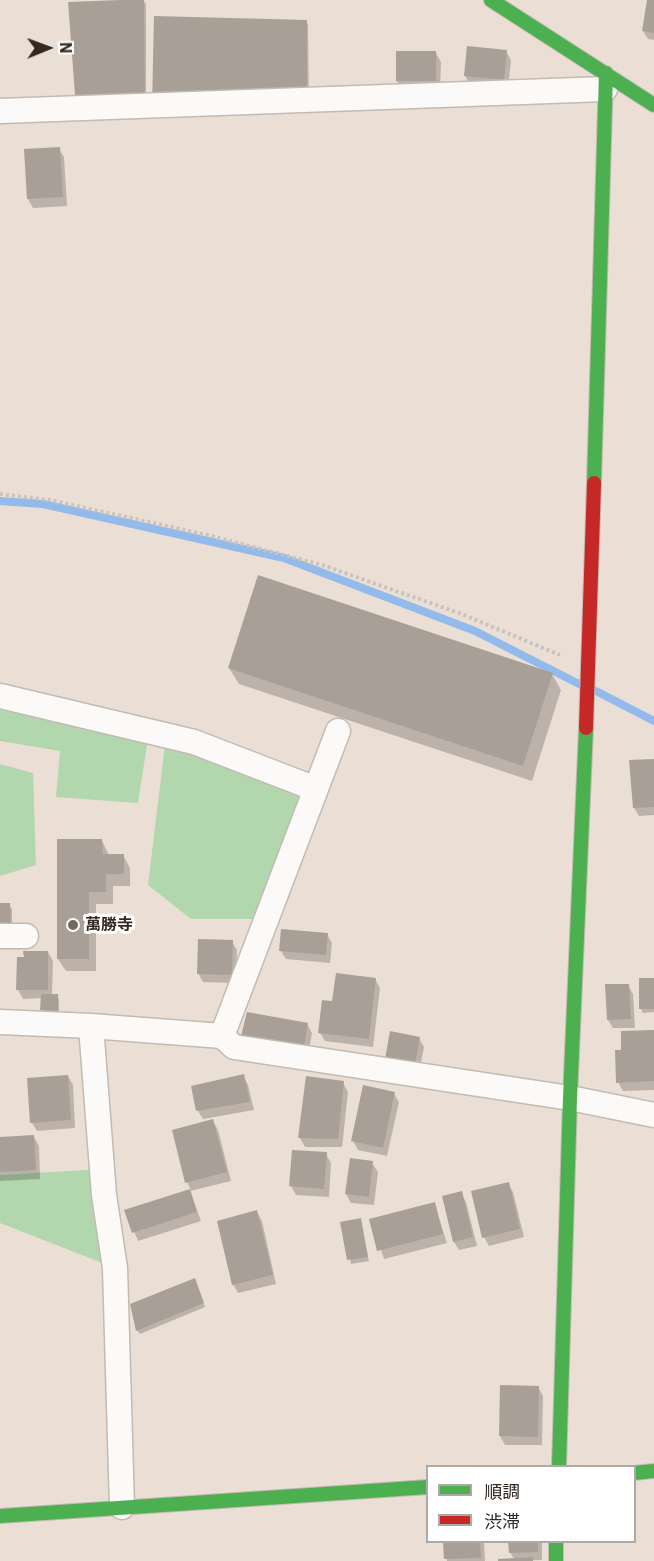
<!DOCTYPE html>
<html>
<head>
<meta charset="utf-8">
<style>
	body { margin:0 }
	#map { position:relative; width:654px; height:1561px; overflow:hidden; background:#ebdfd5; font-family:"IBM Plex Sans","Noto Sans JP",sans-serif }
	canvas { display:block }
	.legend { position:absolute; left:426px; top:1465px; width:210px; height:78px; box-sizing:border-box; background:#fff; border:2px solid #ada9a7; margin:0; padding:8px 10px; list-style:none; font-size:18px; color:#322922 }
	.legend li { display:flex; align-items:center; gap:12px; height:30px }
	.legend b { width:30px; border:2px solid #ada9a7 }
	.north { position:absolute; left:18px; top:18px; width:60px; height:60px; -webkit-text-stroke:4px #fff; paint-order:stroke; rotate:89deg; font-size:16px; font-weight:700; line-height:24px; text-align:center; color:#322922 }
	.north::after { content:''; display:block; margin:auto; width:21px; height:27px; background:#322922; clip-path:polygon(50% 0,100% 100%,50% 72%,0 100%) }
</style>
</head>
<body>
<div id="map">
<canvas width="654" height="1561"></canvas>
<ul class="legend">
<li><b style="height:8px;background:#4caf50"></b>順調</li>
<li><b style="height:8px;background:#c62828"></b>渋滞</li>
</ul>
<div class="north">N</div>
</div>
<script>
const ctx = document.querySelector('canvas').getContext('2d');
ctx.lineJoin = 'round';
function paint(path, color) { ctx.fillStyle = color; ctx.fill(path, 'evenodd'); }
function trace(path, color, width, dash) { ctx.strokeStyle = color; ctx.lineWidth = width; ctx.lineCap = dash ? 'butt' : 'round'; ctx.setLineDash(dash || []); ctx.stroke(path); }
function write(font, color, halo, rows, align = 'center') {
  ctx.font = font + ' "IBM Plex Sans","Noto Sans JP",sans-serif'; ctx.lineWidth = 6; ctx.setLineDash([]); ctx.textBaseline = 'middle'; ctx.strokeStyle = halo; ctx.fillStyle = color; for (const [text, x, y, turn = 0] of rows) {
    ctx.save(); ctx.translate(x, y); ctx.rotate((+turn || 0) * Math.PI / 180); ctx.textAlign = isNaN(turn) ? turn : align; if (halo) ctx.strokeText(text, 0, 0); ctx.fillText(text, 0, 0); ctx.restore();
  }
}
paint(new Path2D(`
	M0,696L149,732L138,803L56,797L60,751L0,741Z
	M166,736L316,789L267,919H191L148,885Z
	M0,764L33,773L36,865L0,876Z
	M102,1169L115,1268L0,1223V1175Z`), '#b2d7af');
paint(new Path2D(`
	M143,0L146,4V110L79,112Z
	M648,0H654V40L648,39L643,31Z
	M306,21L308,25L309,104L156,109Z
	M506,51L511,60L508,88L470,84L465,76Z
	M436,53L441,62L440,90L402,89L397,81Z
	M59,149L64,157L67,206L33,208L28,199L26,150Z
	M229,668L552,674L561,690L532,781L239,684Z
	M654,760V815L639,816L634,808Z
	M102,841L109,855H123L130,868V886H113V904H96V971H66L58,959Z
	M0,905H9L12,909V930Z
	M327,934L332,943L330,963L286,959L281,951Z
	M232,942L237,950L236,983L203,982L198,973Z
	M48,952L53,961L52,995L57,996L59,999V1014H44L42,998L23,999L18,990Z
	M375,979L380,988L373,1047L325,1041L320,1033Z
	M654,979V1012L643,1013L641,1009Z
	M628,985L633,994L635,1028H613L608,1020Z
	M307,1024L312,1033L308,1055L248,1045Z
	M654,1031V1090L623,1091L618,1082Z
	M391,1032L419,1038L424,1047L419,1073Z
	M68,1076L73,1085L75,1128L37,1131L32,1123Z
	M243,1076L248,1085L254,1110L203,1119L198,1111Z
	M343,1083L348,1092L342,1147H305L300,1138Z
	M394,1094L399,1102L387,1156L358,1150L353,1141Z
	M213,1121L218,1130L231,1181L190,1191L201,1221L138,1241L126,1211L191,1190L187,1182Z
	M34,1137L39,1146L40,1179L0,1181V1138Z
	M326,1154L331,1163L329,1197L296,1195L291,1186Z
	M372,1163L378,1172L374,1205L351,1203L346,1194Z
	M508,1184L513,1192L524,1237L489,1246L484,1237Z
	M461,1193L466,1202L477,1246L459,1250L454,1242L444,1197Z
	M434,1203L447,1243L384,1259L371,1220Z
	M257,1212L262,1221L276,1284L238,1293L233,1284Z
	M360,1220L369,1261L351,1264L342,1223Z
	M196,1284L205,1307L140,1334L137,1330Z
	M538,1387L543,1396L542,1445H505L500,1436Z
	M445,1542H484L485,1561H447Z
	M510,1542H542V1560L500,1561L514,1559L510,1552Z`), '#0003');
trace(new Path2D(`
	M0,501L43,504L284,558L475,631L581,685
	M596,691L654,721`), '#92bbeb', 8);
paint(new Path2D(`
	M121,0H144L145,106L76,108L68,2Z
	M647,0H654V33L642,31Z
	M154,16L307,20V100L152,106Z
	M467,46L507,50L504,80L464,76Z
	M396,51H436V81H396Z
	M60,147L63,197L27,199L24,149Z
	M258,575L553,673L523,766L228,668Z
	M654,759V807L633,808L629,760Z
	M57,839H102L103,854H124V874H106V892H89V959H57Z
	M0,903H10L11,926H0Z
	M281,929L328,933L326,955L279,951Z
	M198,939L233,940L232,975L197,974Z
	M23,951H48V990H16L17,957H24Z
	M336,973L376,978L369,1039L318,1033L322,1000L332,1001Z
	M639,978H654V1009H639Z
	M605,984H629L631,1019L607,1020Z
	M41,994H58V1011L40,1010Z
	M247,1012L308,1023L304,1047L241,1036Z
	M654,1030V1081L616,1083L615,1050H621V1031Z
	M390,1031L420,1037L415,1065L385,1059Z
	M244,1074L250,1102L196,1111L191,1086Z
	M68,1075L71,1120L30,1123L27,1078Z
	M306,1076L344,1081L338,1139L298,1138Z
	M363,1085L395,1092L383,1148L351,1141Z
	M213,1119L227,1172L185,1183L172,1130Z
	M34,1135L36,1170L0,1172V1137Z
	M292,1150L327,1152L324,1189L289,1186Z
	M350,1158L373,1161L369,1197L345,1194Z
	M509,1182L520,1229L482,1238L471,1191Z
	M190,1189L197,1212L132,1233L124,1210Z
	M462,1191L473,1237L453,1242L442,1196Z
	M435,1202L443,1234L377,1251L369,1219Z
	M257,1210L273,1275L232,1285L217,1221Z
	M361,1218L368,1257L347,1260L340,1222Z
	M195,1278L204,1303L136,1331L130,1304Z
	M500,1385L539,1386L538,1437L499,1436Z
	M443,1542H480L481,1558L444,1559Z
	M508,1542H538V1552L509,1553Z
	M533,1557V1561H498V1559Z`), '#a89f97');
const street = new Path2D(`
	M0,111L605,89
	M0,696L194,742L316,789
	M0,936H26
	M0,1022L91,1026L104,1195L115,1268L122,1507
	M91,1026L222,1036L234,1047L570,1098L654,1115
	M222,1036L338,731`);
const fast = new Path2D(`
	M491,0L654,105
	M594,483L606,73
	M559,1466L570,1098L586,728
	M634,1473L654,1471
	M0,1516L428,1487
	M556,1542V1561`);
const jam = new Path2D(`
	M586,728L594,483`);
trace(street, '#c3bab2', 27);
trace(fast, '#c3bab2', 16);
trace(jam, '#c3bab2', 16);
trace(new Path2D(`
	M0,494L50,500L207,535L322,565L459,613L560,655`), '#c8c3bf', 4, [3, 3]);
trace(street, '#fcfaf9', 24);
trace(fast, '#4caf50', 14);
trace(jam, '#c62828', 14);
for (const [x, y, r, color] of [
	[73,925,6,"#736961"]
]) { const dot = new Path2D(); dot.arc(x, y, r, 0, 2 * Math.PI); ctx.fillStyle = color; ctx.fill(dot); trace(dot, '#fff', 2); }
write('bold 16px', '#322922', '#fff', [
	["萬勝寺",85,925]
], 'left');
</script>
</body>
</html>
